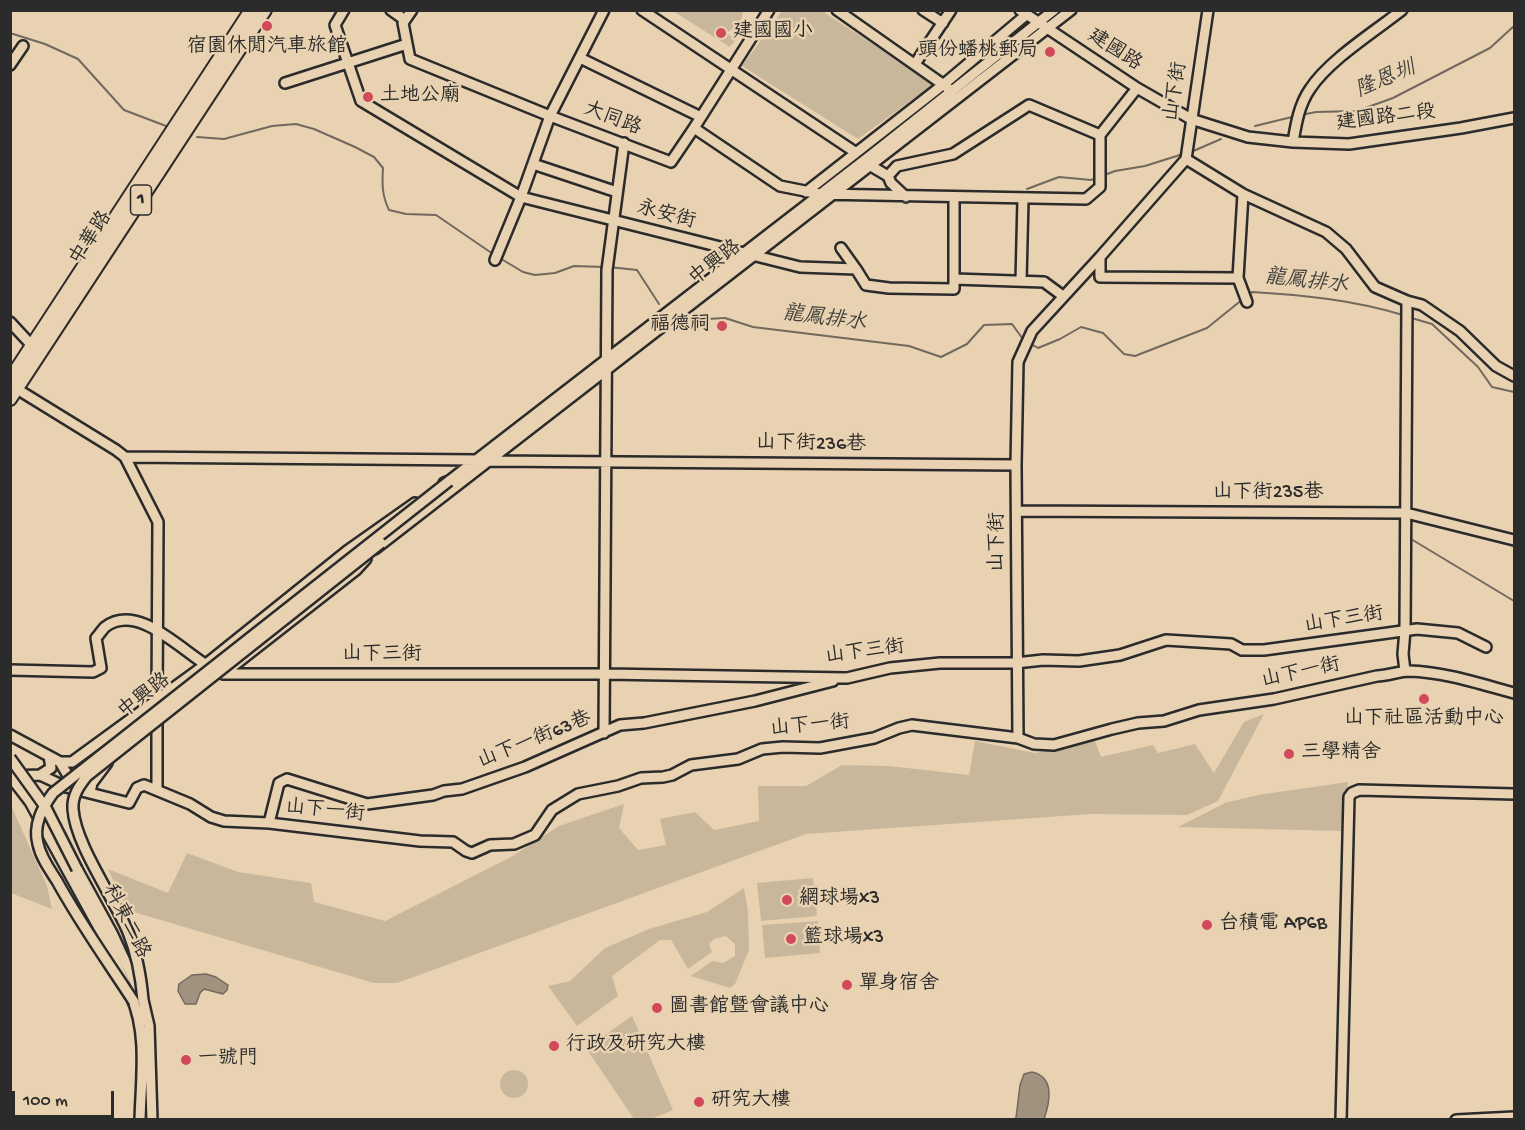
<!DOCTYPE html>
<html>
<head>
<meta charset="utf-8">
<style>
	body { margin:0 }
	#map { position:relative; width:1525px; height:1130px; overflow:hidden; background:#e8d2b1; font-family:"Gochi Hand",sans-serif }
	canvas { display:block }
	.frame { position:absolute; inset:0; border:12px solid #2b2b2b; pointer-events:none }
	.scale { position:absolute; left:12px; top:1091px; width:102px; height:27px; box-sizing:border-box; border:3px solid #2b2b2b; border-top:0; padding-left:8px; font-size:18px; line-height:21px; white-space:nowrap; color:#2b2b2b; -webkit-text-stroke:4px #e8d2b1; paint-order:stroke }
</style>
</head>
<body>
<div id="map">
<canvas width="1525" height="1130"></canvas>
<div class="frame"></div>
<div class="scale">100 m</div>
</div>
<script>
const ctx = document.querySelector('canvas').getContext('2d');
ctx.lineJoin = 'round';
function paint(path, color) { ctx.fillStyle = color; ctx.fill(path, 'evenodd'); }
function trace(path, color, width, dash) { ctx.strokeStyle = color; ctx.lineWidth = width; ctx.lineCap = dash ? 'butt' : 'round'; ctx.setLineDash(dash || []); ctx.stroke(path); }
function write(font, color, halo, rows, align = 'center') {
  ctx.font = font + ' "Gochi Hand","LXGW WenKai TC",sans-serif'; ctx.lineWidth = 5; ctx.setLineDash([]); ctx.textBaseline = 'middle'; ctx.strokeStyle = halo; ctx.fillStyle = color; for (const [text, x, y, turn = 0] of rows) {
    ctx.save(); ctx.translate(x, y); ctx.rotate((+turn || 0) * Math.PI / 180); ctx.textAlign = isNaN(turn) ? turn : align; if (halo) ctx.strokeText(text, 0, 0); ctx.fillText(text, 0, 0); ctx.restore();
  }
}
paint(new Path2D(`
	M673,11L743,10V11L740,24L726,33L736,39L730,47Z
	M782,11H822L934,84L858,139L742,66Z
	M1264,714L1218,801L1187,815L1091,814L806,834L397,983H374L127,910L108,869L168,893L187,853L238,872L311,883L314,902L385,921L511,857L559,826L624,804L619,828L638,850L666,845L660,819L695,812L714,830L759,821L758,786H806L842,765L889,766L969,775L975,741L1035,753L1095,741L1101,757L1153,745L1158,753L1195,744L1214,773L1244,722Z
	M1348,782L1343,831L1178,827L1225,803L1258,795Z
	M10,803L47,886L52,909L11,893Z
	M813,878L817,916L761,921L757,883Z
	M744,888L748,911L749,950L735,984L730,988L691,976L712,961L723,963L735,956V944L726,936L714,939L709,944L712,952L688,969L671,940H660L612,976L618,996L577,1026L548,986L570,981L605,948L649,929L707,912Z
	M818,921L820,953L765,958L762,925Z
	M632,1016L673,1110L651,1119H634L586,1048Z
	M500 1084a14 14 0 1 1 28 0a14 14 0 1 1-28 0Z`), '#c9b79b');
const water = new Path2D(`
	M206,974L216,977L228,985L227,990L223,994L204,989L200,993L196,1004H185L178,991L179,984L192,975Z
	M1032,1072C1055,1077 1050,1102 1044,1119H1013L1016,1118L1020,1085L1024,1074Z`);
paint(water, '#a0927e');
trace(water, '#71695d', 1.5);
trace(new Path2D(`
	M10,33L45,44L78,59L124,110L166,126
	M1301,115L1316,112L1357,111L1393,98L1490,48L1514,26
	M1255,126L1296,116
	M197,137L224,139L272,126L296,124L314,129L355,147L374,157L383,168C382,184 382,196 389,210L406,214L436,215L493,254
	M1191,152L1221,139
	M1102,176L1115,171L1145,166L1183,154
	M1027,189L1059,177L1091,180L1096,178
	M498,257L523,272L535,275L555,273L574,266L604,267
	M609,267L637,270L659,304
	M1247,296L1252,292C1304,295 1353,300 1403,315
	M1408,317L1432,324L1478,367L1492,387L1514,392
	M691,320L725,318L753,327L909,346L941,357L967,344L984,325L1012,324L1025,342
	M1031,344L1038,348L1060,339L1081,327L1103,333L1124,354L1135,356L1207,328L1243,299
	M1411,539L1514,601`), '#71695d', 2);
const minor = new Path2D(`
	M344,10L335,25L361,101L521,197L800,267L856,269L866,285L889,288L954,289V198
	M391,10L405,20
	M412,10L403,23L410,59L550,116L671,162L694,128L780,186L820,194L1086,199L1100,187V135L1137,88
	M642,10L855,152
	M837,10L948,88
	M923,10L943,23
	M1020,10L1137,88L1191,119L1248,137L1293,142L1349,144L1461,128L1514,118
	M580,58L701,117
	M915,64L951,10
	M10,65L23,46
	M285,83L407,44
	M694,128L769,10
	M1293,142C1296,124 1299,105 1310,89C1329,60 1374,32 1402,10
	M1186,159L1243,194L1326,232L1346,249L1375,287L1407,301L1422,305L1460,331L1496,366L1514,376
	M533,164L617,192
	M871,166L888,176L897,166L953,154L1029,105L1100,135
	M888,176L891,183L906,197
	M806,192L944,84L1026,15
	M1243,194L1238,278L1247,302
	M841,248L856,269
	M1100,257V277L1238,278
	M495,260L521,197L550,116L604,10
	M954,279L1044,282L1063,296
	M1021,281L1023,199
	M10,322L36,350
	M17,389L116,450L125,457L158,522L157,703
	M125,457L477,460
	M490,461L1016,465
	M444,483L449,481L871,155L1054,10
	M1017,511L1406,513L1514,540
	M375,549L1071,10
	M10,670L93,672L101,668L96,638C99,635 102,630 105,627C142,599 191,663 223,674H605L847,678L890,668L940,663H1016L1043,660L1079,661L1120,655L1166,640L1231,644L1242,650H1264L1417,629L1458,633L1486,647
	M1405,671L1403,654L1405,630L1407,301
	M223,674L356,570L366,559
	M157,717V789
	M604,733L607,270L624,143
	M10,735L60,762H72L205,665L347,551L415,503
	M1018,738L1016,465L1018,362L1032,331L1100,257L1186,159L1208,10
	M60,762L74,786
	M40,775L51,768L49,756
	M10,776L40,775L66,787L129,803L137,788L144,785L190,804L211,817L224,821L269,823L420,841L453,842L466,851L472,853L490,845L514,844L535,835L552,810L578,794L618,786L641,778L663,777L672,775L691,765L738,759L762,749L783,747L820,748L874,738L899,728L912,725L1018,738L1034,744L1054,745L1112,729L1138,723L1164,721L1199,710L1274,699L1377,676C1387,676 1400,671 1409,671C1445,672 1480,684 1514,693
	M10,776L30,802L105,939L125,983
	M90,792L92,783L107,763
	M269,823L279,783L287,779L367,804L433,795L444,791L462,789L525,767L620,725L644,723L755,701L833,681
	M77,869L112,933L143,1000L149,1026L152,1120
	M131,996C148,1033 141,1080 140,1120
	M1341,1120L1349,797L1352,793L1359,790L1514,794
	M1456,1120L1514,1117`);
const major = new Path2D(`
	M10,379L251,10
	M10,399L265,10`);
trace(minor, '#2b2b2b', 14);
trace(major, '#2b2b2b', 16);
trace(minor, '#e8d2b1', 9);
trace(major, '#e8d2b1', 12);
const minorBridge = new Path2D(`
	M10,758L46,808L77,869
	M143,1000C141,977 137,954 128,932C114,898 75,844 73,809C72,796 79,786 87,776L381,543
	M134,1002C108,962 80,923 57,881C50,870 41,858 38,844C33,825 42,808 53,793L449,481`);
trace(minorBridge, '#2b2b2b', 14, []);
trace(minorBridge, '#e8d2b1', 9);
for (const [x, y, r, color] of [
	[267,26,6,"#d1495b"],
	[721,33,6,"#d1495b"],
	[1050,52,6,"#d1495b"],
	[368,97,6,"#d1495b"],
	[722,326,6,"#d1495b"],
	[1424,699,6,"#d1495b"],
	[1289,754,6,"#d1495b"],
	[787,900,6,"#d1495b"],
	[1207,925,6,"#d1495b"],
	[791,939,6,"#d1495b"],
	[847,985,6,"#d1495b"],
	[657,1008,6,"#d1495b"],
	[554,1046,6,"#d1495b"],
	[186,1060,6,"#d1495b"],
	[699,1102,6,"#d1495b"]
]) { const dot = new Path2D(); dot.arc(x, y, r, 0, 2 * Math.PI); ctx.fillStyle = color; ctx.fill(dot); trace(dot, '#e8d2b1', 2); }
for (const [x, y, w] of [
	[141,200,21]
]) { const box = new Path2D(); box.roundRect(x - w / 2, y - 15, w, 30, 4.5); ctx.fillStyle = '#e8d2b1'; ctx.fill(box); trace(box, '#2b2b2b', 1.5); }
write('bold 18px', '#2b2b2b', null, [
	["1",141,200]
]);
write('20px', '#2b2b2b', '#e8d2b1', [
	["建國國小",733,33],
	["宿園休閒汽車旅館",267,48,"center"],
	["頭份蟠桃郵局",1038,52,"right"],
	["土地公廟",380,97],
	["福德祠",710,326,"right"],
	["山下社區活動中心",1424,720,"center"],
	["三學精舍",1301,754],
	["網球場x3",799,900],
	["台積電 AP6B",1219,925],
	["籃球場x3",803,939],
	["單身宿舍",859,985],
	["圖書館暨會議中心",669,1008],
	["行政及研究大樓",566,1046],
	["一號門",198,1060],
	["研究大樓",711,1102]
], 'left');
write('20px', '#2b2b2b', '#e8d2b1', [
	["建國路",1114,51,33],
	["山下街",1177,92,-81],
	["建國路二段",1386,119,-7],
	["大同路",612,120,21],
	["永安街",666,216,15],
	["中華路",92,239,-57],
	["中興路",716,264,-38],
	["山下街236巷",811,445,1],
	["山下街235巷",1268,494],
	["山下街",999,542,-90],
	["山下三街",1344,621,-9],
	["山下三街",865,653,-7],
	["山下三街",382,656],
	["山下一街",1301,674,-12],
	["中興路",145,697,-38],
	["山下一街",810,727,-5],
	["山下一街63巷",535,741,-22],
	["山下一街",325,812,6],
	["科東二路",125,922,63]
]);
write('italic 21px', '#42403c', '#e8d2b1', [
	["隆恩圳",1386,81,-23],
	["龍鳳排水",1306,283,6],
	["龍鳳排水",824,320,7]
]);
</script>
</body>
</html>
